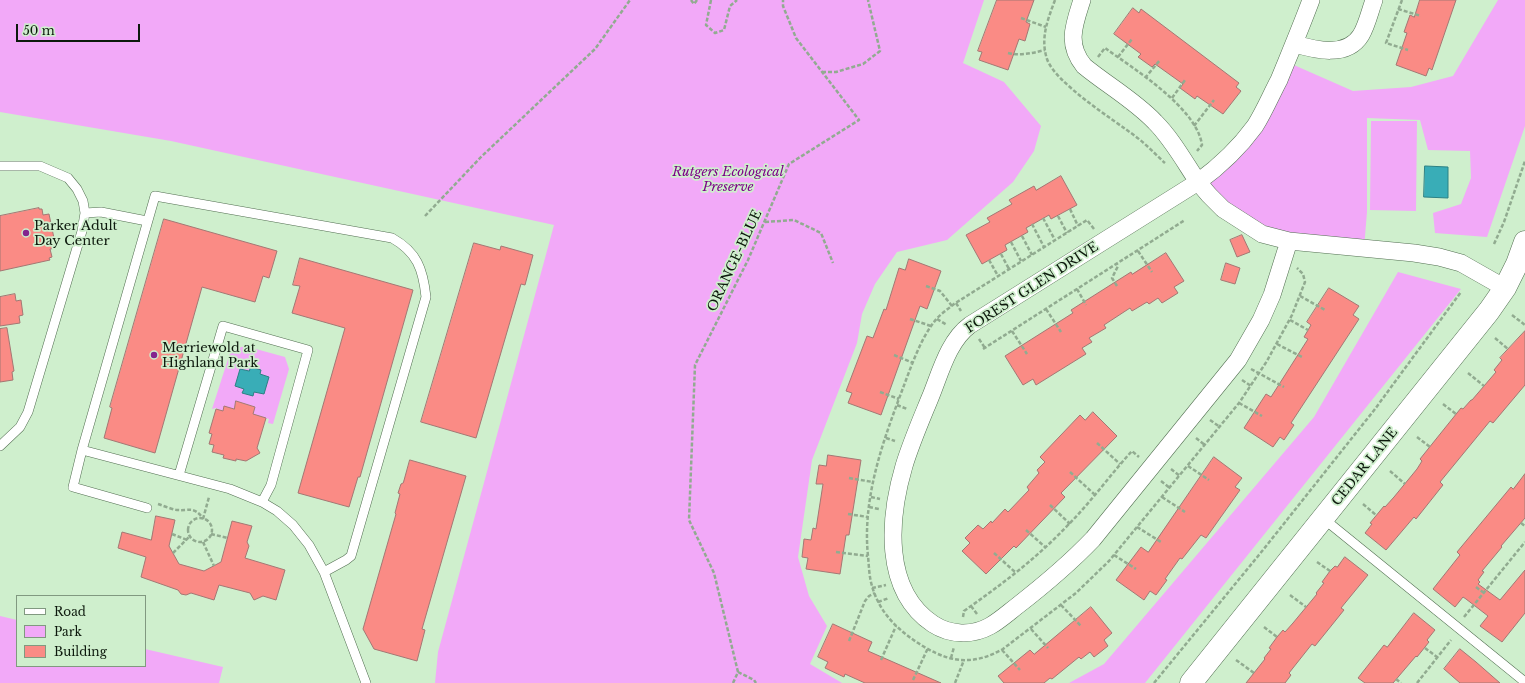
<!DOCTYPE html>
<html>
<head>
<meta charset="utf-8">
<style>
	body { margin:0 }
	#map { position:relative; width:1525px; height:683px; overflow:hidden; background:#cfefcd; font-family:"Libre Baskerville",serif }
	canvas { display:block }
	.legend { position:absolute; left:16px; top:595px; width:130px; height:72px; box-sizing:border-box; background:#cfefcd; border:1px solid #819980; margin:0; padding:5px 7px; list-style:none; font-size:12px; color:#0d190d }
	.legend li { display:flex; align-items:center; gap:8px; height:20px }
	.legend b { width:20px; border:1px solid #819980 }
	.scale { position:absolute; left:16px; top:24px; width:124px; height:18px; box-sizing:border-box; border:2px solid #0d190d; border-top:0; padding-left:5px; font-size:12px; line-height:14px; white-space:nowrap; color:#0d190d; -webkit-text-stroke:3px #cfefcd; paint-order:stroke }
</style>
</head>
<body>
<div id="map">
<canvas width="1525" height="683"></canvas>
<ul class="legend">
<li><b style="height:5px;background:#fff"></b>Road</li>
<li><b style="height:11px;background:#f2a9f8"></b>Park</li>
<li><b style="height:11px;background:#fa8b85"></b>Building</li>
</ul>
<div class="scale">50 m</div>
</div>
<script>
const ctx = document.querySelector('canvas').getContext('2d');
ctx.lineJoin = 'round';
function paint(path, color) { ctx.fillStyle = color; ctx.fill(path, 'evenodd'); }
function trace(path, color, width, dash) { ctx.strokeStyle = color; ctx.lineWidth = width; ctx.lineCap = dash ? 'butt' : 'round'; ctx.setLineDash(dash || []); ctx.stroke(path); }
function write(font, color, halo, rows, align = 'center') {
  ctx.font = font + ' "Libre Baskerville",serif'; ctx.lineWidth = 3.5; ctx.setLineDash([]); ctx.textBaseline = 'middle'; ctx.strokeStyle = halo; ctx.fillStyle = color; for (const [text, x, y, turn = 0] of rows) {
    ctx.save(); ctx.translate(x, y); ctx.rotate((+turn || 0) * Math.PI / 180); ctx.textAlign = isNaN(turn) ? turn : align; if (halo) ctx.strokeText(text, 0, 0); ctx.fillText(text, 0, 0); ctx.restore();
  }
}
paint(new Path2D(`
	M0,0H984L963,63L1004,82L1041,126L1034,151L1013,182L947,240L897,252L875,284L862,314L857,343L812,460L798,557L809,596L827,626L810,664L842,683H435L438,652L554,225L171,141L0,112Z
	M1498,0H1525V126L1487,237L1435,233L1433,213L1461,204L1471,178L1470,151L1428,150L1420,120L1367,118V212L1364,248L1262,234L1198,182L1221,165L1287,62L1353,91L1411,87L1453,76Z
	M1371,121H1417L1416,211L1370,210Z
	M1398,272L1461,289L1145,683H1069L1104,664L1314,417Z
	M245,346L285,357L289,369L273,424L268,423L269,419L253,414L255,407L236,401L234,409L223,411L216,408L212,409L230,353L234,349Z
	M0,616L17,620V666H145V649L223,667L219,683H0Z`), '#f2a9f8');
const water = new Path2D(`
	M1425,166L1448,167V198L1424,197Z
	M251,367L261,370L260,374L269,377L264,394L254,392L253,396L242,393L244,389L235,386L240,369L249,371Z`);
paint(water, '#39adb7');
trace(water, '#2c8184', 1);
const building = new Path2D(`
	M997,0H1034L1026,22L1030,24L1025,41L1019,39L1008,70L979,60L982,52L978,51Z
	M1420,0H1456L1432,70L1429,68L1426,76L1396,65L1407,33L1404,32L1410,15L1414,17Z
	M1133,8L1139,13L1141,9L1239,83L1236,87L1241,91L1223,114L1197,96L1195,99L1180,88L1183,84L1155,64L1152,67L1138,57L1141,54L1114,34Z
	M1061,176L1077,205L1051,219L1049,215L1026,228L1028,232L1005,245L1007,250L982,264L966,235L990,222L987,218L1012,204L1009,200L1034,186L1036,190Z
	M39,208V209H42L43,215L49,214L56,248L50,249L52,257L49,258L50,260L0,271V216Z
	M164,219L277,251L269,278L263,276L255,302L202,287L155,453L104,438L112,408L110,407Z
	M1242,235L1250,252L1237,257L1230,240Z
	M474,243L500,250L501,246L533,255L525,285L521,284L476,438L421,422Z
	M1166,253L1184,281L1174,287L1178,293L1162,303L1158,298L1149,304L1147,302L1132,311L1130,308L1104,325L1106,328L1089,338L1092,342L1082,348L1086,354L1036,385L1033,379L1023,385L1005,356L1073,313L1071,310L1131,272L1132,274Z
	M300,258L413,290L360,477H358L349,507L298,493L345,328L292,313L300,286L293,285Z
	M909,259L941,271L927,309L920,306L881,415L848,403L852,393L846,391L867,336L873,338L884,309L886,310L899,268L905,270Z
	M1226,263L1240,268L1235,284L1221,280Z
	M1329,288L1359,306L1353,315L1359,319L1291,423L1294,425L1284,440L1280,437L1273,447L1244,428L1266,394L1271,397L1308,339L1304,337L1311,325L1307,322Z
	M15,294L16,301L21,300L23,315L19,316L20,323L0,326V297Z
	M7,328L14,371L12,372L13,380L0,382V329Z
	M1525,331V385L1493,423L1490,421L1440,482L1443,485L1416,519L1414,517L1386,550L1365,533L1372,524L1370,523L1384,506L1385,507L1394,497L1417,469L1422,461L1420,459L1461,408L1463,409L1471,400H1472L1496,372L1494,370L1502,360L1500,358Z
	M236,401L255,407L253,414L266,418L257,448L260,453L246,461L236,459V461L223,458L224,455L212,452L214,445L209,444L212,434L209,433L216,409L223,411L224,406L234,409Z
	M1093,412L1117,436L1061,493L1065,497L1016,548L1014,546L986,574L962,551L970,543L965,538L978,525L983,529L991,521L992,523L1005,509L1008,512L1029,490L1027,487L1039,473L1037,470L1045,462L1040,457L1080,415L1085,420Z
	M828,455L861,460L849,535H846L840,574L806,569L808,558L802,557L804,539L811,540L813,528L816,529L823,484H816L819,465L826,466Z
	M1214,457L1242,478L1235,487L1240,490L1206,538L1201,535L1182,559L1180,558L1165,579L1167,580L1156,595L1150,591L1144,600L1116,580L1141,547L1148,552Z
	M410,460L466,476L422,629L425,630L417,661L374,649L363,629L396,514L395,513L400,494L398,493L401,484L403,483Z
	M1525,474V518L1501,546L1502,547L1482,571L1484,572L1478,580L1480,582L1478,584L1500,600L1525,570V613L1502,642L1480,626L1488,616L1466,599L1463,597L1455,607L1433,589L1460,555L1457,552L1511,487L1513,489Z
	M156,516L175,520L169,546L179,564L204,571L221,562L232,521L252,526L247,542L249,546L245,558L285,570L276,600L263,596L254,600L250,593L219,585L214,600L191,593L186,595L181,594L178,590L141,577L146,557L118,548L122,532L151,540Z
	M1345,557L1368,575L1341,608L1344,610L1315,646L1312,644L1289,673L1291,675L1285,683H1246L1265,659L1264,658L1271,649L1269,648L1277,637L1283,630L1285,632L1293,623L1317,594L1316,593L1324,583L1322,582L1330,571L1335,566L1337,567Z
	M1091,607L1112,633L1104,640L1108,646L1094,657L1090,652L1081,659L1079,657L1052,679L1050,678L1044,683H1004L998,676L1030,650L1034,654Z
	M1414,613L1435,630L1427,640L1429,642L1417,657L1416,656L1393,683H1365L1358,678L1384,645L1387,647Z
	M833,624L872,642L868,651L941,683H865L845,674L844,677L825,668L828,662L818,657Z
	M1460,649L1476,662L1500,683H1460L1444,669Z`);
paint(building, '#fa8b85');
trace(building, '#a37773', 1);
const service = new Path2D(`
	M0,166H40L68,178L77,189L83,201L85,213L82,231L28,412L20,427L0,446
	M85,213L101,212L147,221
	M82,450L230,489L262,502L277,511L293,525L309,545L324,572L366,683
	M179,475L223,326L308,350L271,485L262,502
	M147,508L73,487L82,450L155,196L392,238C417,252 423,269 426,297L351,556L346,560L324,572
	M1324,519L1525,682`);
const minor = new Path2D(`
	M1082,0C1074,25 1066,44 1084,66C1107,85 1134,100 1155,122C1172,139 1184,161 1198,182C1220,166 1239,148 1255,126C1264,112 1271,95 1279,80C1290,53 1301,27 1311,0
	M1295,44C1315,50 1347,58 1361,35C1367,25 1370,11 1374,0
	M1289,241L1272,295L1261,320L1238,360L1093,539C1070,563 1044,585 1017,606C1008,613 999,621 990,626C972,636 950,635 933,624C882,590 889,517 904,466C911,443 921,420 930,398C940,374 948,341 970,325L1198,182L1209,195L1223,209L1262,234L1289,241L1414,253L1439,257L1461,263L1505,288`);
const tertiary = new Path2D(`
	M1191,683L1489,311L1505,288L1517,264L1525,242`);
trace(service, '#536f52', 10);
trace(minor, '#536f52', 18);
trace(tertiary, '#536f52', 23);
trace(new Path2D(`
	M691,0L694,4L697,0
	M711,0L706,25L715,33L724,30L730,6L737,0
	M1055,0C1048,19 1040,38 1047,59C1055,83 1114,120 1135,136C1146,144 1155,154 1165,163
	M1402,0L1386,43L1408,50
	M1398,9L1421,16
	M1021,18L1046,27
	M1008,53C1021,56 1033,53 1045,50
	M1098,57L1105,48C1134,69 1197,108 1202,145L1197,151
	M1118,57L1132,39
	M822,72H836L863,64L880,51L868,0
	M1145,78L1160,60
	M1172,98L1185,80
	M1194,126L1214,100
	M1070,209L1078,226
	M425,216L481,157L595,49L630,0
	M1058,216L1067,233
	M1043,218L1055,240
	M765,222L794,220L821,233L833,263
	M1032,224L1044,247
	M1094,229L1087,220L954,304C947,310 939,315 934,322C920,340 911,367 903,388C883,441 862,498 868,556C869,566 869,576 872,586C880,615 901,633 926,648C954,664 976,664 1003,649L1076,593L1109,561L1239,403L1267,361L1292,315L1305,282L1303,274L1297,268
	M1022,236L1032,255
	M1011,242L1021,261
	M1494,244L1504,222L1525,161
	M1138,251L1152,272
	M1001,254L1009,269
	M989,260L998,276
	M926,286L940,291L952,306
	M1117,286L1112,278L1118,266L1117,264
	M1077,289L1086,305
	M1300,296L1325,310
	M956,303L961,311
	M1046,309L1061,332
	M1512,315L1525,325
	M910,319L931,326
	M937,319L947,325
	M1290,320L1308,330
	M1012,331L1027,354
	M1495,338L1508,349
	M979,339L985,348
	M1277,344L1302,357
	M983,349L1185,220
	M894,355L913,363
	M1251,369L1284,387
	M1468,373L1484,386
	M1242,380L1251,386
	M880,392L899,399
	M1239,403L1262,416
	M1443,404L1456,414
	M897,405L907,409
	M1210,420L1220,427
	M1417,437L1430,447
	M886,438L895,441
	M1196,438L1205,445
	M1097,443L1120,464
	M1188,466L1209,480
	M1171,469L1180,476
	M1390,471L1405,484
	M1070,472L1094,494
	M849,478L873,482
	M1161,481L1170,488
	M871,497L880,499
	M1162,497L1185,512
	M158,504C164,506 171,509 177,510C190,511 193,506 203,518
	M1363,504L1376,515
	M1050,505L1070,524
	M869,507L879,509
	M848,514L868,517
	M188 530a12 12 0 1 1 24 0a12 12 0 1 1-24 0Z
	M203,519L209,497
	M1521,523L1525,526
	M1137,527L1161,542
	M1026,530L1045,547
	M172,534L187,540
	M211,534L228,538
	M203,542L214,566
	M836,552L868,556
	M173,553L189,537
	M994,553L1015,572
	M1114,555L1136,569
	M1317,562L1330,571
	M1476,587L1484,593
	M872,588L886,585
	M1290,595L1306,607
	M878,602L889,598
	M1061,605L1081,626
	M971,606L977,614
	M963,617L964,611C1001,585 1037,558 1068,525C1091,502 1110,475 1132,451L1139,457
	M1464,617L1525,542
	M1264,627L1277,637
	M1031,629L1048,648
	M849,641L865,601L869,596L875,593
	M1425,648L1437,657
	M1002,650L1020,670
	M951,658L954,647
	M881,660L896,626
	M1236,660L1254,673
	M738,672L714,573L689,520L695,365L748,260L789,164L859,120L796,38L783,6V0
	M738,672L754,680L756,683
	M1396,679L1401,683
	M913,680L928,648
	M733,683L738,672
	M955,683L964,660
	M1154,683L1263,550L1375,409L1461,292
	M1417,683L1451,640`), '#91ab90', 2.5, [4, 2]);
trace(service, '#fff', 9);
trace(minor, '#fff', 17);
trace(tertiary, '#fff', 22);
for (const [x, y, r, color] of [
	[26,233,4,"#84248e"],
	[154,355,4,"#84248e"]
]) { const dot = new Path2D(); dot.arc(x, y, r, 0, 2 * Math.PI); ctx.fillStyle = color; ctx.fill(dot); trace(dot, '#cfefcd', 1.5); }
write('italic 13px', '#7d0088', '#cfefcd', [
	["Rutgers Ecological",728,172],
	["Preserve",728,187]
]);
write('13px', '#0d190d', '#cfefcd', [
	["Parker Adult",34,226],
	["Day Center",34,241],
	["Merriewold at",162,348],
	["Highland Park",162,363]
], 'left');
write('13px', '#0d190d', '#cfefcd', [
	["ORANGE-BLUE",735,261,-65],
	["FOREST GLEN DRIVE",1032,288,-33],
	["CEDAR LANE",1365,467,-51]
]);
</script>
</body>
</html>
